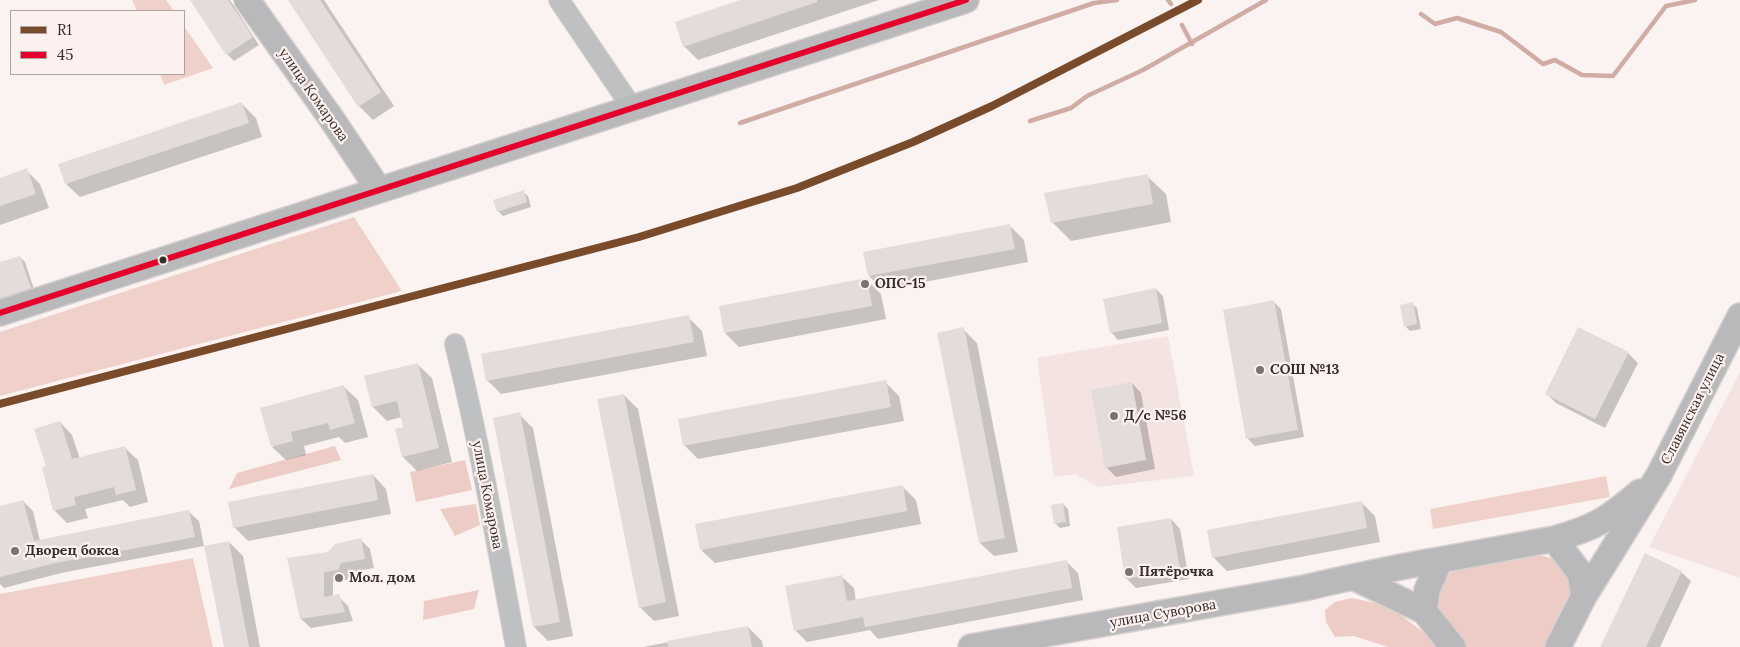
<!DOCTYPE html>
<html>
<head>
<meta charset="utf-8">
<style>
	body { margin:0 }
	#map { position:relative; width:1740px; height:647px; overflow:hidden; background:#faf3f2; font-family:Lora,serif }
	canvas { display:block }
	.legend { position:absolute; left:10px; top:10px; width:175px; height:65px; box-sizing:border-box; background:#fdf1ef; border:1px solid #ada3a1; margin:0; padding:6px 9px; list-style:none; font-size:15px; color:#352e2c }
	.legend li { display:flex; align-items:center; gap:10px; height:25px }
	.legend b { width:25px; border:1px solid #ada3a1 }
</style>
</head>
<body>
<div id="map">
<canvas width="1740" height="647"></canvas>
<ul class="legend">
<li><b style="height:6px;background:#7a4b2a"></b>R1</li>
<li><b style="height:6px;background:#e4002b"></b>45</li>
</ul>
</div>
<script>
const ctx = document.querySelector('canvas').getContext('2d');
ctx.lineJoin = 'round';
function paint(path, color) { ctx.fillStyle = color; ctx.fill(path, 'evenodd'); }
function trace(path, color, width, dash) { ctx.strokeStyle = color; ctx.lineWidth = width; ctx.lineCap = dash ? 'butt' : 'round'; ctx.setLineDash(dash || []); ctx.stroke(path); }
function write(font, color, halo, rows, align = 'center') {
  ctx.font = font + ' Lora,serif'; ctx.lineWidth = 4.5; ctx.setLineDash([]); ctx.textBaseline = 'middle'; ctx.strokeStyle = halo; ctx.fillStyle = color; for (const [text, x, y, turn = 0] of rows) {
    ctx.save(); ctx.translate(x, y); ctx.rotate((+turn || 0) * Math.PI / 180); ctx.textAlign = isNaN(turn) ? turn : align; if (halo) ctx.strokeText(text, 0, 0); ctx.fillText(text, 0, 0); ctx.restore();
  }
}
paint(new Path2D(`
	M1168,336L1194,476L1098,487L1076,474L1054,477L1037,358Z
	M1740,372V578L1649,547Z`), '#f3e4e1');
paint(new Path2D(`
	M132,0H166L174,11H137Z
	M184,26L213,68L164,85L160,74H184Z
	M354,217L402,291L0,396V332Z
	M1606,476L1610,497L1433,529L1430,509Z
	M193,558L213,647H0V594Z`), '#f0d1ca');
paint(new Path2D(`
	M335,446L341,460L229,489L237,473Z
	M465,460L472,490L416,502L410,472Z
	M476,504L480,525L455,536L440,509Z
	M1531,554C1567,559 1565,567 1577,598L1549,647H1465L1437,613L1435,600L1450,573L1471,564Z
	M479,590L474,609L423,620L424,601Z
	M1352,598L1389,606L1432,639L1439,647H1388L1354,636L1335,637L1326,622L1325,610L1335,602Z`), '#edccc5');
paint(new Path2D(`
	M192,0H230L259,45L234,61L227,54Z
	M289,0H324L394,106L373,120L359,106Z
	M744,0H879L698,60L684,46Z
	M242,104L256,118L262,137L80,197L66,184Z
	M26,170L40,184L49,208L0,225V179Z
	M1147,176L1166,194L1171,222L1071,241L1052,222Z
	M523,192L528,196L531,207L503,216L498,211Z
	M1010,226L1024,240L1028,262L883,290L869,276Z
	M20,257L25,262L35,292L0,304V264Z
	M867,280L881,294L886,319L739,347L725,333Z
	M1156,289L1163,296L1169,330L1118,340L1111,332Z
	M1274,302L1281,309L1304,437L1255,446L1248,439Z
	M1412,304L1417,308L1421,329L1410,331L1405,326Z
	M688,317L702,331L707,356L501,394L487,380Z
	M963,329L977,343L1018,552L994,556L980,543Z
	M1628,353L1638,363L1605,428L1556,403L1546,393Z
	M418,365L432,378L452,462L417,471L403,457L397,430L405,428L402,417L387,421L373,407L366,377Z
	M885,382L899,396L904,421L698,459L684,445Z
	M1132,383L1141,393L1155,469L1116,477L1106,467Z
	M344,387L358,400L368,437L345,443L339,437L304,446L306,455L286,460L272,447Z
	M624,395L638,409L679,616L654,621L640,607Z
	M519,414L533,428L573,636L548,641L534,627Z
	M60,422L72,435L80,459L125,448L138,460L148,502L130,507L123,500L85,509L88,518L67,523L54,510L47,467Z
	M373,475L386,489L391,514L248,541L234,527Z
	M902,486L916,500L921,524L715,563L701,550Z
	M23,501L33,511L40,541L189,512L199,521L204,546L61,573L4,588L0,584V507Z
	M1361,502L1375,516L1380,542L1227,571L1213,557Z
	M1063,504L1068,509L1070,526L1060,528L1055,523Z
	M1171,519L1180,529L1189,579L1136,588L1126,578Z
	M360,539L370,549L374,568L351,572L347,580L333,581V597L338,596L348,606L353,621L311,628L301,619L329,553Z
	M229,542L243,556L260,647H225Z
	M1066,561L1078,573L1083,600L878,639L870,630L807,642L795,630L842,577L854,588L856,601Z
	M1681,572L1691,581L1660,647H1602Z
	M748,627L762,641L763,647H643Z`), '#0003');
trace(new Path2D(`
	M1168,0L1171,4
	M1421,14L1435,24L1457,18L1501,32L1543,64L1555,60L1582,75L1613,76L1666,6L1695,0
	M1182,25L1192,44
	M1030,121L1071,108L1087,96L1143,70L1266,0
	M740,123L1094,3L1117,0`), '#d1aca4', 4.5);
paint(new Path2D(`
	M190,0H228L253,37L226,55Z
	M288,0H320L381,92L358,107Z
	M740,0H817V2L683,47L675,22Z
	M242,102L249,123L65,184L58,164Z
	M27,168L36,194L0,206V178Z
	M1148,174L1153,204L1051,223L1044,193Z
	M524,190L527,202L497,212L493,200Z
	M1010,224L1015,249L868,276L863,252Z
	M20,256L31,288L0,298V262Z
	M867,278L872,306L724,333L719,306Z
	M1156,288L1162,323L1110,333L1103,299Z
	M1274,300L1298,430L1246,439L1223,310Z
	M1413,302L1417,324L1404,327L1400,305Z
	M689,315L694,342L486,381L481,354Z
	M964,327L1005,538L979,543L937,333Z
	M1578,327L1629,352L1595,419L1545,394Z
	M418,363L439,448L402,457L395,429L403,427L397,401L372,407L364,376Z
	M886,380L891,407L683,446L678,419Z
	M1132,382L1146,460L1105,468L1091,390Z
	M344,385L355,423L330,430L328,423L291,432L293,441L271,447L260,408Z
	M624,394L666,602L639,608L597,399Z
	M520,412L560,622L533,627L493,418Z
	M60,421L72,459L125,446L136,490L116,495L114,487L74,497L76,505L53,511L42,467L46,466L34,429Z
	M373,474L378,500L233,528L228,502Z
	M903,485L907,511L700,550L695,524Z
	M23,500L34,541L189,510L195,537L51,564L0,577V506Z
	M1362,501L1367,528L1212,558L1207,530Z
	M1063,503L1066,522L1054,524L1051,505Z
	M1171,518L1180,569L1125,579L1117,527Z
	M361,538L365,559L341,563L338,570L324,572V597L339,594L345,612L300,619L287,558L328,552L335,544Z
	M229,541L249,647H224L204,546Z
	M1645,553L1682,571L1646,647H1600Z
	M1067,560L1072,588L865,627L863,617L794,631L785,586L842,575L847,601Z
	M748,626L752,647H668L667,641Z`), '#e3dcdb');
const minor = new Path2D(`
	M559,0L633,109
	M455,344C480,444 497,546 516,647`);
const major = new Path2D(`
	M247,0L331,118L379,190
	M0,313L966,0
	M1554,539C1595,528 1608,519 1640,492
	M1355,578L1424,611
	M971,647L1304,588C1349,578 1394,567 1440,560
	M1453,647L1424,611L1427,590L1440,560L1554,539L1580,573L1584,596
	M1558,647L1584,596L1659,475L1740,316`);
trace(minor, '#d6d0cf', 22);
trace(major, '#d6d0cf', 28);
trace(minor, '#bfc0c2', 20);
trace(major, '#b9b9bb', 25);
trace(new Path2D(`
	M0,313L966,0`), '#e4002b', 6);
trace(new Path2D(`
	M0,404L639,237L797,188L913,142L992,106L1198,0`), '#7a4b2a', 8);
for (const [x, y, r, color] of [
	[163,260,4.5,"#352e2c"],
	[865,284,5,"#7a7371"],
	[1260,370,5,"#7a7371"],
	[1114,416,5,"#7a7371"],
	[15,551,5,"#7a7371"],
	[1129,572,5,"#7a7371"],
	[339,578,5,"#7a7371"]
]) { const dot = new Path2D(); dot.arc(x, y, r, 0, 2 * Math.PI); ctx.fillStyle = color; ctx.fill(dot); trace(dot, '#fdf1ef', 2); }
write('14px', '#352e2c', '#fdf1ef', [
	["улица Комарова",313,95,55],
	["Славянская улица",1693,409,-63],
	["улица Комарова",487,495,79],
	["улица Суворова",1163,614,-10]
]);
write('bold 14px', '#352e2c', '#fdf1ef', [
	["ОПС-15",875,284],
	["СОШ №13",1270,370],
	["Д/с №56",1124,416],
	["Дворец бокса",25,551],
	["Пятёрочка",1139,572],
	["Мол. дом",349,578]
], 'left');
</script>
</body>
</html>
